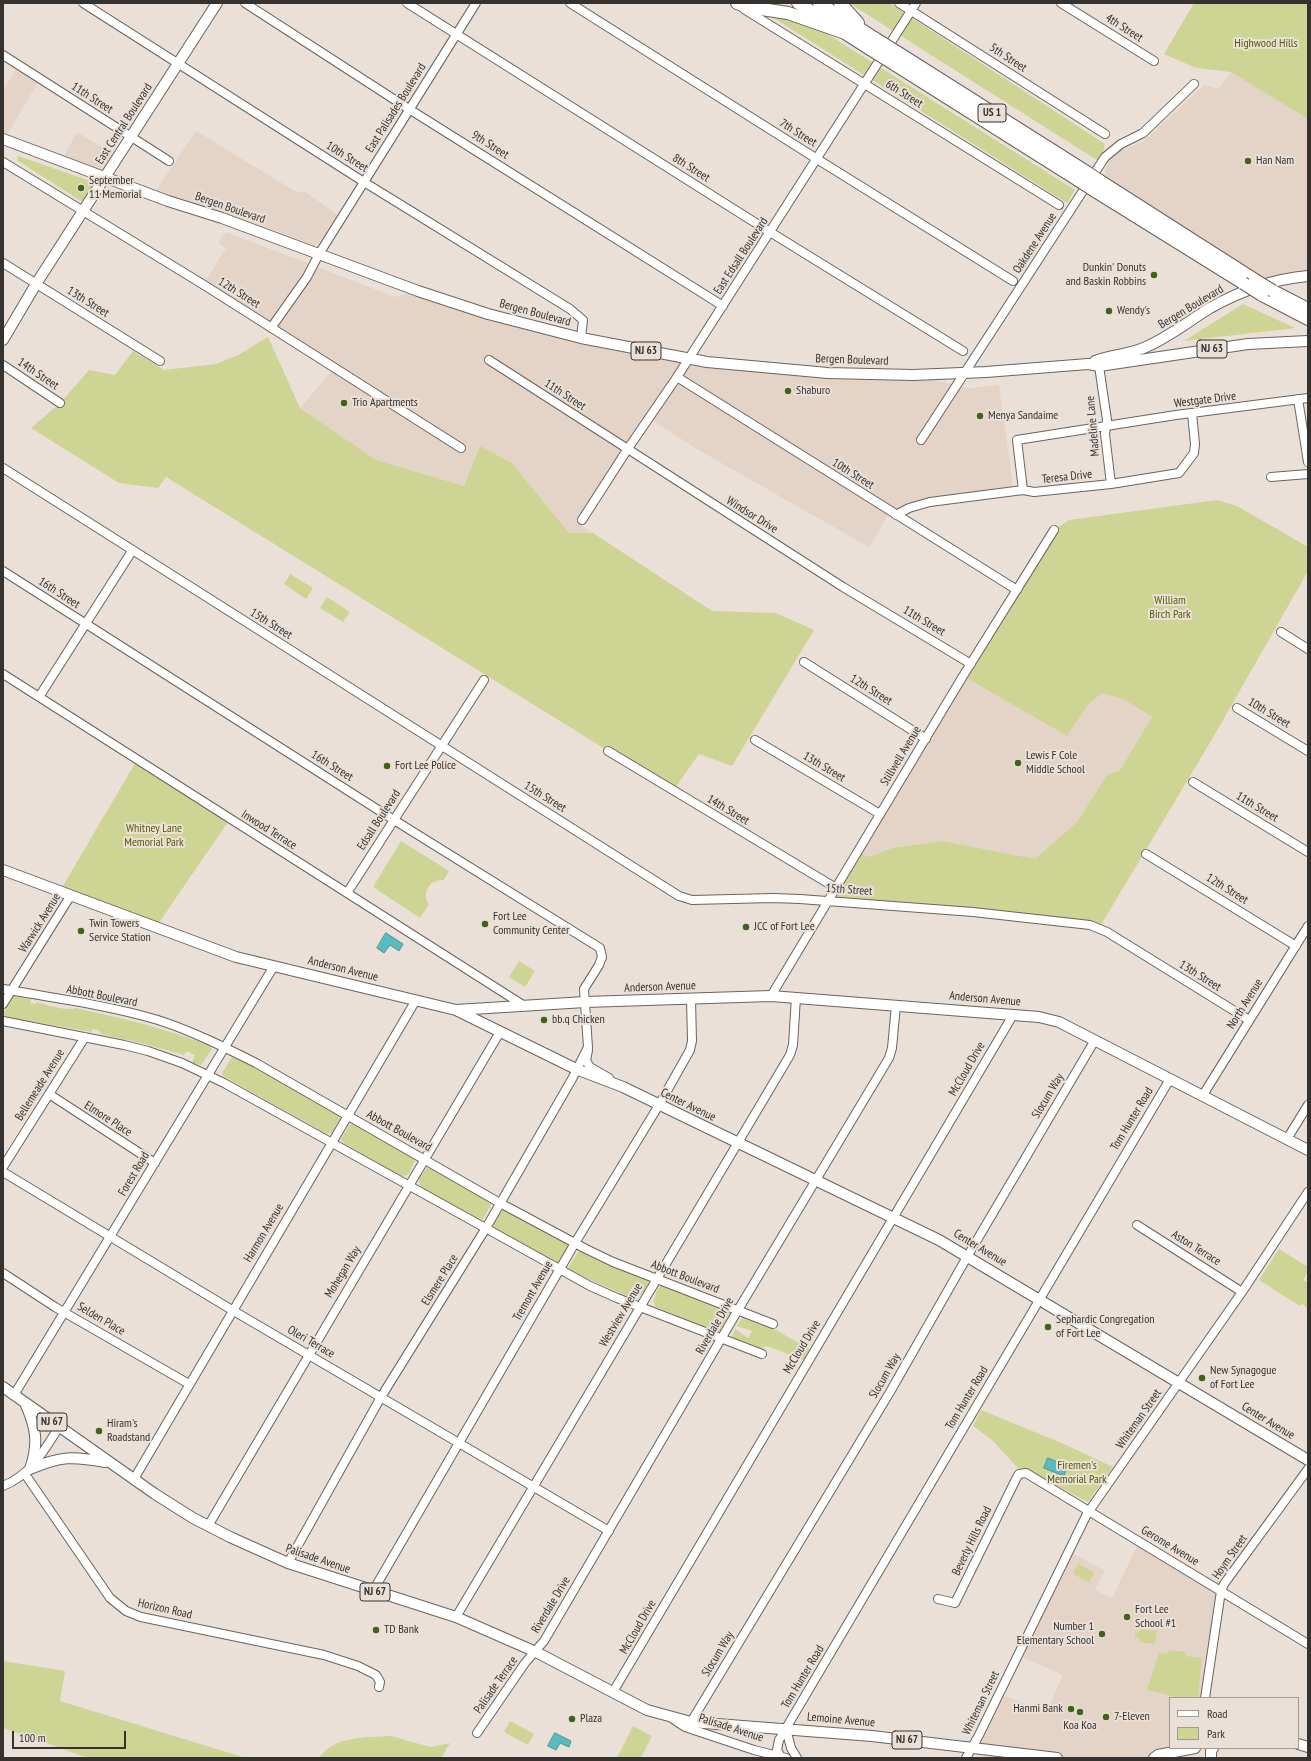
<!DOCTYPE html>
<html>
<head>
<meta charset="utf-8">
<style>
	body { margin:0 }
	#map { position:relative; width:1311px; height:1761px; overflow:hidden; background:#eae0d8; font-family:"PT Sans Narrow",sans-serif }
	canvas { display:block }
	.frame { position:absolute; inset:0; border:4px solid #36322f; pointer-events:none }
	.legend { position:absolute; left:1169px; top:1697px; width:130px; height:52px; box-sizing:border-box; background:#eae0d8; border:1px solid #a29a94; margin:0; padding:5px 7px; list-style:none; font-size:12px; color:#36322f }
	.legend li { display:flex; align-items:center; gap:8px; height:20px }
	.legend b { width:20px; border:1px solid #a29a94 }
	.scale { position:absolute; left:12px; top:1731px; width:114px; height:18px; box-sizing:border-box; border:2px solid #36322f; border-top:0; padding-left:5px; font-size:12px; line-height:14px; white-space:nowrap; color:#36322f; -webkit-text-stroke:3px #eae0d8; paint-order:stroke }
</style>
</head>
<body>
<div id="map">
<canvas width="1311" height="1761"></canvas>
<div class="frame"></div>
<ul class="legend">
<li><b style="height:5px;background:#fff"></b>Road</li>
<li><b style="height:11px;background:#ced493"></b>Park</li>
</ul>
<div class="scale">100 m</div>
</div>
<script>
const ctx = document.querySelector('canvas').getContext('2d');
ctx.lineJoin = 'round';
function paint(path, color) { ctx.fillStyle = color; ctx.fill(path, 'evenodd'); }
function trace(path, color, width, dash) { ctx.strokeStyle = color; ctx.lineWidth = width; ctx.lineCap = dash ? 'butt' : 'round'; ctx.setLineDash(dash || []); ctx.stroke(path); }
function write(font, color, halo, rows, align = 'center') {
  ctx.font = font + ' "PT Sans Narrow",sans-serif'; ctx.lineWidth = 4; ctx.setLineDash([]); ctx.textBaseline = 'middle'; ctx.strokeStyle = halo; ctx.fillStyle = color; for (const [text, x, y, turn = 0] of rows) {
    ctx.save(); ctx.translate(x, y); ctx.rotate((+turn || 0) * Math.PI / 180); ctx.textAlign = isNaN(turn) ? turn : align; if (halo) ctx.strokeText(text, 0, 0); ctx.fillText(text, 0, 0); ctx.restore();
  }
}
paint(new Path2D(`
	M18,65L40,79L4,140L3,86L5,87Z
	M1231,72L1308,119V272L1266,279L1104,178L1109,155L1143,142L1204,85L1218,89Z
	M196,131L298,193L304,191L341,217L316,246L241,218L168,201L153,195Z
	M77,132L118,157L105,178L61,161Z
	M226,232L395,297L418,291L445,300L689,360L913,375L967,388L999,385L1014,495L931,504L890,512L869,547L700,451L649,418L627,450L544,390L626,453L581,525L593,533H569L512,463L480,446L464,486L376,460L300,408L334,368L271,328L206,280L226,248L218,243Z
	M963,676L1067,736L1088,705L1102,693L1123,699L1152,717L1120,770L1107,775L1077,822L1035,859L943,841L892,848L868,857L858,850Z
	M1139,1542L1221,1591L1205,1698H1170V1748L1154,1758H1057L972,1747L999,1694L1047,1711L1063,1675L1018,1655L1069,1551L1105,1571L1095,1590L1112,1598Z`), '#e4d4c7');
paint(new Path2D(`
	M750,3H778L1075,190L1067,203Z
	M849,3H889L1105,144L1100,162Z
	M1194,3H1308V119L1231,72L1196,68L1164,54Z
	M18,156L93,182V187L86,200L81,201L20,162L17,160Z
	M1243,304L1295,328L1184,341Z
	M268,337L300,408L376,460L464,486L480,446L512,463L569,533H593L712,611L776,613L814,630L732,766L699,754L673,791L166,477L158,488L119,483L31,428L60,403L89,370L115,375L133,351L164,370L216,364L238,355Z
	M1217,500L1237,506L1308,547V571L1211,741L1099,928L828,901L858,850L868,857L892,848L943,841L1035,859L1077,822L1107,775L1120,770L1152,717L1123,699L1102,693L1088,705L1067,736L963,676L1054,530L1069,520Z
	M290,574L313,588L306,599L284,584Z
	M327,597L350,612L343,622L320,608Z
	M137,760L230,819L156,927L60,891Z
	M401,841L449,871L444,880C430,879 421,892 429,904L420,918L373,887Z
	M519,961L535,971L525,987L509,977Z
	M14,996L31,999L30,1003L36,1004V1002C44,1004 68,1012 75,1008C122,1018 165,1028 210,1046L212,1049L201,1065L192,1063L195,1055L187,1051L184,1055L145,1044L101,1034L99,1030L92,1029V1032L6,1017L3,1014Z
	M232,1057L245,1062L339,1115L340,1119L332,1132L327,1134L223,1076L222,1073Z
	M353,1123L416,1159L408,1175L401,1176L343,1143L341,1139L349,1126Z
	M428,1166L492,1203L483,1219L479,1220L420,1187L419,1178Z
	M503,1209L569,1244L559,1263H557L494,1229L493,1224Z
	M1279,1249L1308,1267V1272L1303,1280L1308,1283V1309L1302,1304L1300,1306L1259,1280Z
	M581,1250L649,1280C647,1289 641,1298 631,1298L571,1271L568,1268L578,1252Z
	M662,1285L725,1310L731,1315L721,1330L718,1332L656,1307L653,1302L658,1288Z
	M743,1318L776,1330L809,1349L804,1360L767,1346L761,1348L732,1337L735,1329L748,1338L752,1331L737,1326L741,1319Z
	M981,1410L1064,1444L1113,1467L1088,1502L1027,1470L1018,1468L992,1440L973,1426Z
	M1078,1564L1094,1572L1089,1582L1073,1574Z
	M1140,1629L1157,1631L1155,1644L1139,1642V1638L1135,1637V1633H1139Z
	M1168,1650L1186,1652L1185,1656L1202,1658L1198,1698H1180L1147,1690L1159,1653L1167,1654Z
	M3,1661L65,1671L60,1701L246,1758H88L3,1728Z
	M510,1721L534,1734L528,1745L504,1732Z
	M633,1726L652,1736L641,1758H617Z
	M391,1736L430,1747L450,1743L441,1758H319C335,1735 366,1738 391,1736Z`), '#ced493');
const water = new Path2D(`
	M386,933L403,944L399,951L390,945L384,953L377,948Z
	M1048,1458L1067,1466L1064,1476L1044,1468Z
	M555,1733L571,1741L569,1747L560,1743L556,1750L548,1746Z`);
paint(water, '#57bcbf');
trace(water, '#4d9394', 1);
const minor = new Path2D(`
	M83,3L364,182L570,309L583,320L581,338
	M245,3L409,109L723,306
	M407,3L770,232L963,351
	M570,3L817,159L1013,281
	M899,3L1105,134
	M1061,3L1154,61
	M744,9L1059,205
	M3,55L169,161
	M3,162L204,285L461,448
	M3,263L160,361
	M271,328L307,277L319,254L476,3
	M489,360L843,587L971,664
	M3,365L60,403
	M1099,366L1107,420L1105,434L1111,484
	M677,377L1017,590
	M1298,399L1308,462
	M921,440L1105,157L1121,144L1143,133L1194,84
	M3,468L679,896L692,900L773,898L800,899L973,912L1090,925L1107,932L1249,1020
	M1271,477L1308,474
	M1023,490L1017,440L1176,415L1308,398
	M896,515L909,508L930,502L1023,490L1034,492L1111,484L1179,473L1194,453L1195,444L1192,413
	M582,520L627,450L677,377L916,3
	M3,571L394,820L600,948L602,957L599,965L584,989L588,1047L572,1079L486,1228L381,1397L288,1563
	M1281,632L1308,649
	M804,662L926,739
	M3,674L523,1005
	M39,697L132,551
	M1237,708L1308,751
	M755,740L880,814
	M608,751L836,888
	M1193,782L1308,852
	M1146,854L1296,946
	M347,893L484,680
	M3,989C54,998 108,1005 158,1020C192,1031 224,1047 256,1063L500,1203L586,1249L613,1262L773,1324
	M771,996L963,676L1054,530
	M3,1004L71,895
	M3,1021L124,1045L148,1051L182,1063L224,1083L590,1286L617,1298L762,1354
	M588,1050L586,1061L590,1067L609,1078
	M49,1094L155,1163
	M1203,1095L1308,926
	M1287,1139L1308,1105
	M3,1167L85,1037
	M3,1172L232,1310L609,1531
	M1137,1225L1242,1292
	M3,1273L55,1307L189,1384
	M14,1395L274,966
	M25,1474L110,1598L126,1611L141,1617L324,1655L358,1666L376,1675L380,1682L379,1687
	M134,1479L416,1000
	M3,1486C32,1474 43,1452 59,1427
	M208,1526L500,1032
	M373,1591L575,1243L659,1105L690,1050L692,1041L691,999
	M938,1599L955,1603L1017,1477L1019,1474L1026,1473L1308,1644
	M456,1617L790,1055L793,1045L796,997
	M613,1692L1013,1015
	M1205,1698L1221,1591L1224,1584L1308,1469
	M673,1719L685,1727L754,1750L786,1758
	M691,1722L890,1392L967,1257L1095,1040
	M786,1729L791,1748L797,1758
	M477,1733L525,1663L544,1641L738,1310L889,1058L892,1048L896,1005
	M781,1757L777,1750L779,1740L1170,1079
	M966,1758L979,1735L1087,1514L1242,1292L1308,1192`);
const major = new Path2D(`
	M3,139L168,201L222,218L418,291L488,314L581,338L707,362L828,373L913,375L986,372L1088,364L1099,366L1248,344L1308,341
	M3,340L36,284L217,3
	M1095,361C1112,354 1131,355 1148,346C1170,336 1189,321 1210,308C1240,291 1274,279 1308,276
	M3,870L236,957L456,1010L585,1002L771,996L1039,1017L1059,1022L1308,1150
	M456,1010L576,1069L623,1087L939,1240L1308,1460
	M3,1387L155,1494L193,1518L230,1537L288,1563L456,1617L536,1652L647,1710L691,1722L872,1736L1057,1758
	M25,1403C36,1427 39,1443 30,1469
	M30,1469C61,1456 72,1456 105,1462
	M1298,1744L1308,1747
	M1154,1758L1158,1755L1195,1748
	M1211,1758V1751L1213,1748`);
const highway = new Path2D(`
	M737,3L748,7L788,13L845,33
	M798,3L870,49
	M819,3L876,39
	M840,3L858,23
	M900,54L1085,171
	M894,64L1078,180
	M1100,181L1255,280
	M1095,191L1243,283
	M1273,291L1308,309
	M1262,295L1308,319`);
trace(minor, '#6c635c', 10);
trace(major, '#6c635c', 12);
trace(highway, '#6c635c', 14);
trace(minor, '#fff', 8);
trace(major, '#fff', 10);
trace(highway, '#fff', 12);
const highwayBridge = new Path2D(`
	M876,39L900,54
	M870,49L894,64
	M1085,171L1100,181
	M1078,180L1095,191
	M1255,280L1273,291
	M1243,283L1262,295`);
trace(highwayBridge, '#6c635c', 14, []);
trace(highwayBridge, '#fff', 12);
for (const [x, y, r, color] of [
	[1248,161,4,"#40631a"],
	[81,188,4,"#40631a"],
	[1154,275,4,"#40631a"],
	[1109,311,4,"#40631a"],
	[788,391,4,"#40631a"],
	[344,403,4,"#40631a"],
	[980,416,4,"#40631a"],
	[1018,763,4,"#40631a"],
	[387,766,4,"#40631a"],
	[485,924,4,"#40631a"],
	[746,927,4,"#40631a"],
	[81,931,4,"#40631a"],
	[544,1020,4,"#40631a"],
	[1048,1327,4,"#40631a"],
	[1202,1378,4,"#40631a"],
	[99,1431,4,"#40631a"],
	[1127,1617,4,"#40631a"],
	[376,1630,4,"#40631a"],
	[1102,1634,4,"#40631a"],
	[1071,1709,4,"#40631a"],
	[1080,1712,4,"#40631a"],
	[1106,1717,4,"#40631a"],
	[572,1719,4,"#40631a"]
]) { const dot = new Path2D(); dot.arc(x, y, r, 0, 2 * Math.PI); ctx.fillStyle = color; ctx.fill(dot); trace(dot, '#eae0d8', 1.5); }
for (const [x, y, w] of [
	[992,113,28],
	[1212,349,30],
	[646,351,30],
	[52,1422,30],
	[375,1592,30],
	[907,1740,30]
]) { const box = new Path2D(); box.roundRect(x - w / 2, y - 9, w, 18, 3); ctx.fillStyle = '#eae0d8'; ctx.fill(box); trace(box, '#36322f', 1); }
write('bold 11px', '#36322f', null, [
	["US 1",992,113],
	["NJ 63",1212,349],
	["NJ 63",646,351],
	["NJ 67",52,1422],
	["NJ 67",375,1592],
	["NJ 67",907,1740]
]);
write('12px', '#36322f', '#eae0d8', [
	["4th Street",1124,28,32],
	["5th Street",1008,58,33],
	["6th Street",904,94,32],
	["11th Street",92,98,33],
	["East Palisades Boulevard",396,108,-58],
	["East Central Boulevard",124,124,-57],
	["7th Street",798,133,32],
	["9th Street",490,145,32],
	["10th Street",347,157,32],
	["8th Street",691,168,32],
	["Bergen Boulevard",230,208,19],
	["Oakdene Avenue",1035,243,-57],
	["East Edsall Boulevard",741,256,-57],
	["12th Street",239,293,32],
	["13th Street",88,302,32],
	["Bergen Boulevard",1191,307,-31],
	["Bergen Boulevard",535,313,15],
	["Bergen Boulevard",852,360,2],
	["14th Street",38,374,34],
	["11th Street",565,395,33],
	["Westgate Drive",1205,400,-7],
	["Madeline Lane",1093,426,-95],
	["10th Street",853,474,32],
	["Teresa Drive",1067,477,-6],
	["Windsor Drive",752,515,32],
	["16th Street",59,593,33],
	["11th Street",924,621,31],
	["15th Street",271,624,32],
	["12th Street",871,690,32],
	["10th Street",1269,713,31],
	["Stillwell Avenue",901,756,-59],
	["16th Street",332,766,32],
	["13th Street",824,767,31],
	["15th Street",545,797,32],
	["11th Street",1257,807,31],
	["14th Street",728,810,31],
	["Edsall Boulevard",379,820,-57],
	["Inwood Terrace",269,830,32],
	["12th Street",1227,889,32],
	["15th Street",849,890,4],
	["Warwick Avenue",40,923,-58],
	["Anderson Avenue",343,969,14],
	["13th Street",1200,976,32],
	["Anderson Avenue",660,987,-2],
	["Abbott Boulevard",102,996,11],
	["Anderson Avenue",985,999,5],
	["North Avenue",1245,1004,-58],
	["McCloud Drive",967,1069,-60],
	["Bellemeade Avenue",40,1085,-58],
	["Slocum Way",1048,1096,-59],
	["Center Avenue",688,1105,26],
	["Elmore Place",108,1119,33],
	["Tom Hunter Road",1132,1119,-59],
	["Abbott Boulevard",399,1131,29],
	["Forest Road",134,1174,-59],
	["Harmon Avenue",264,1233,-59],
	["Center Avenue",980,1248,31],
	["Aston Terrace",1196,1248,32],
	["Mohegan Way",343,1272,-59],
	["Abbott Boulevard",685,1277,21],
	["Elsmere Place",440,1280,-58],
	["Tremont Avenue",533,1291,-60],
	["Westview Avenue",621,1315,-59],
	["Selden Place",101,1319,30],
	["Riverdale Drive",715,1326,-60],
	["Oleri Terrace",311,1342,30],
	["McCloud Drive",802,1347,-59],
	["Slocum Way",885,1376,-60],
	["Tom Hunter Road",967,1398,-59],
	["Whiteman Street",1139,1419,-55],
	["Center Avenue",1268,1421,31],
	["Beverly Hills Road",972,1541,-64],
	["Gerome Avenue",1170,1546,31],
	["Hoym Street",1230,1557,-55],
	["Palisade Avenue",318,1559,19],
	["Riverdale Drive",551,1605,-59],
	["Horizon Road",165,1609,13],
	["McCloud Drive",638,1627,-60],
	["Slocum Way",718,1654,-59],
	["Tom Hunter Road",803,1677,-59],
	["Palisade Terrace",496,1685,-55],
	["Whiteman Street",981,1703,-64],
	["Lemoine Avenue",841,1720,5],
	["Palisade Avenue",731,1728,18]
]);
write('12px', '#575b03', '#eae0d8', [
	["Highwood Hills",1266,44],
	["William",1170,601],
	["Birch Park",1170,615],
	["Whitney Lane",154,829],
	["Memorial Park",154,843],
	["Firemen's",1077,1466],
	["Memorial Park",1077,1480]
]);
write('12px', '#36322f', '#eae0d8', [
	["Han Nam",1256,161],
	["September",89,181],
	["11 Memorial",89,195],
	["Dunkin' Donuts",1146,268,"right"],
	["and Baskin Robbins",1146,282,"right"],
	["Wendy's",1117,311],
	["Shaburo",796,391],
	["Trio Apartments",352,403],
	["Menya Sandaime",988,416],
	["Lewis F Cole",1026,756],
	["Middle School",1026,770],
	["Fort Lee Police",395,766],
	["Fort Lee",493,917],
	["Community Center",493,931],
	["Twin Towers",89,924],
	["Service Station",89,938],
	["JCC of Fort Lee",754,927],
	["bb.q Chicken",552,1020],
	["Sephardic Congregation",1056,1320],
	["of Fort Lee",1056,1334],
	["New Synagogue",1210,1371],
	["of Fort Lee",1210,1385],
	["Hiram's",107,1424],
	["Roadstand",107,1438],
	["Fort Lee",1135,1610],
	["School #1",1135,1624],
	["Number 1",1094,1627,"right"],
	["Elementary School",1094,1641,"right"],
	["TD Bank",384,1630],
	["Hanmi Bank",1063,1709,"right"],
	["7-Eleven",1114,1717],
	["Plaza",580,1719],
	["Koa Koa",1080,1726,"center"]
], 'left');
</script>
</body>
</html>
